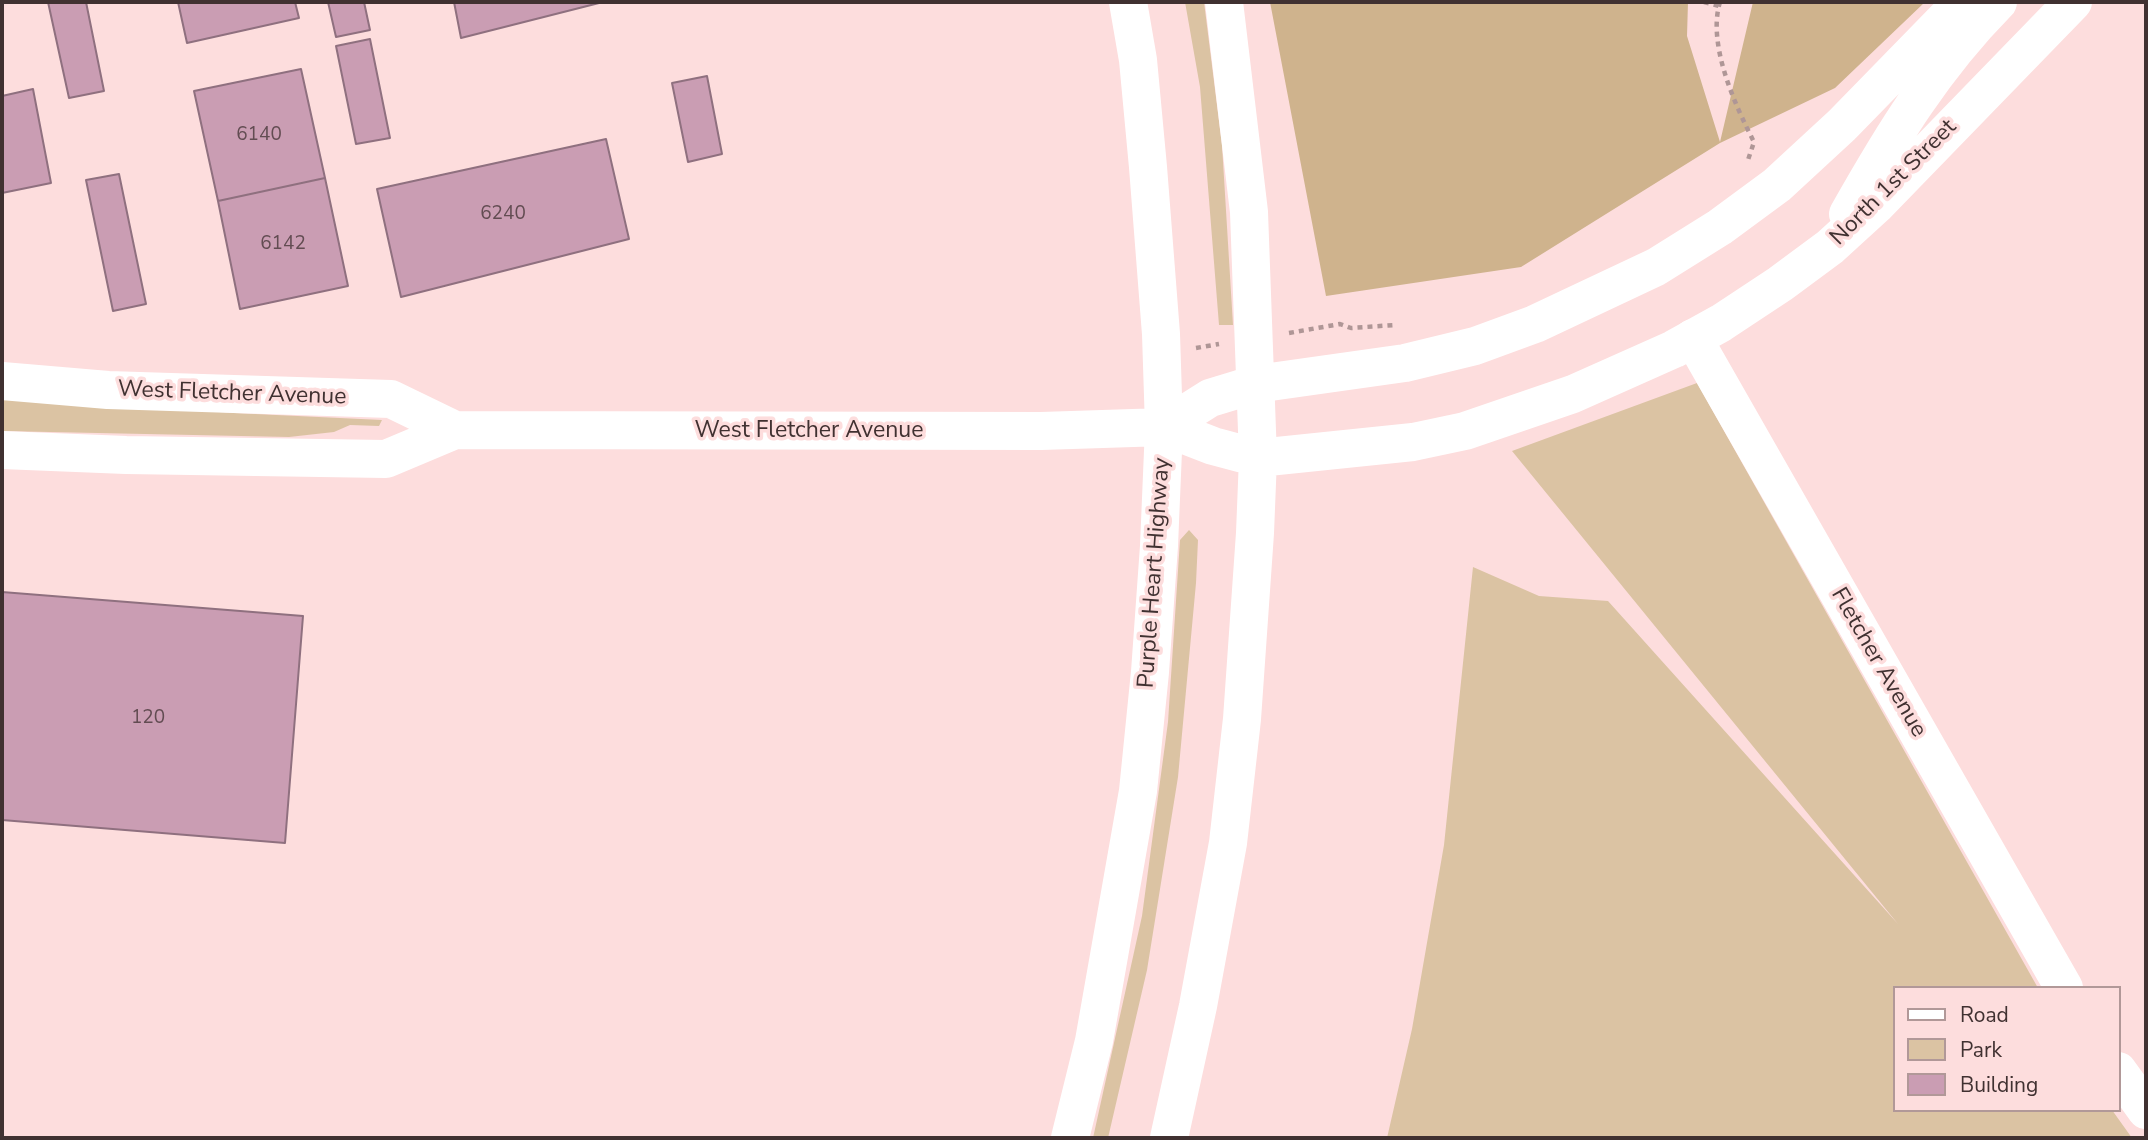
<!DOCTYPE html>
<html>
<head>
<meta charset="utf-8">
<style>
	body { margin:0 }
	#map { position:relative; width:2148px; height:1140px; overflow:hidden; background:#fddddd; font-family:"Nunito Sans",sans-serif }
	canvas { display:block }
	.frame { position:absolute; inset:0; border:4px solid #403131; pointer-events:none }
	.legend { position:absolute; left:1893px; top:986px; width:228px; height:126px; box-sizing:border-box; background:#fddddd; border:2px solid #b19898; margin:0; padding:9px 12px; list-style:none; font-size:21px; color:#403131 }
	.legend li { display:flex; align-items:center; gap:14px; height:35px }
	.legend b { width:35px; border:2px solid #b19898 }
</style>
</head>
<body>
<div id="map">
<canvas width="2148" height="1140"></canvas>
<div class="frame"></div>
<ul class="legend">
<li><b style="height:9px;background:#fff"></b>Road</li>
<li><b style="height:19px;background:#dbc3a3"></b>Park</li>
<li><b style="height:19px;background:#ca9db3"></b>Building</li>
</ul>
</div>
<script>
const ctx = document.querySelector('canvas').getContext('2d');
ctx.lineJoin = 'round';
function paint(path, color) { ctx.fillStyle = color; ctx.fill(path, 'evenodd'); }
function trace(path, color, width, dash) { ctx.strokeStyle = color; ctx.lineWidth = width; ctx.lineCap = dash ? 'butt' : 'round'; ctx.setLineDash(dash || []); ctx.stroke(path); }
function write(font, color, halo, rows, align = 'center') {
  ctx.font = font + ' "Nunito Sans",sans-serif'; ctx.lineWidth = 7; ctx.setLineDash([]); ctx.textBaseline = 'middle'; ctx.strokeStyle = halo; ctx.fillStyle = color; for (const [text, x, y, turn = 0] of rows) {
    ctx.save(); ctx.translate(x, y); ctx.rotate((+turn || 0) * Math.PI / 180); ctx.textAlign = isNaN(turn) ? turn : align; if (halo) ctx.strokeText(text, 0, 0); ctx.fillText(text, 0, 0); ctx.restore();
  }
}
paint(new Path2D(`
	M1185,2H1204L1222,145L1233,325H1219L1200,87Z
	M1697,383L2038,988H1894V1110H2112L2132,1138H1387L1412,1029L1444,845L1473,567L1539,596L1608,601L1898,924L1512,451Z
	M2,397L234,413L382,420L379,426L350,425L334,432L289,437L2,431Z
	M1189,530L1198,540L1196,583L1178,777L1147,970L1108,1138H1093L1142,916L1168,722L1180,540Z`), '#dbc3a3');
paint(new Path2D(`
	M1270,2H1688L1687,36L1720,142L1753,2H1925L1835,88L1720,143L1521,267L1326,296Z`), '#cfb38d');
const building = new Path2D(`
	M48,2H86L104,91L69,98Z
	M178,2H295L299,18L187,43Z
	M328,2H364L370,30L336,37Z
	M454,2H603L461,38Z
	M370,39L390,138L356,144L336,46Z
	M301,69L325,178L218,201L194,91Z
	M707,76L722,154L688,162L672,83Z
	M33,89L51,183L2,193V96Z
	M606,139L629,239L401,297L377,189Z
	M119,174L146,304L113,311L86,180Z
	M325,178L348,286L240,309L218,201Z
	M2,592L303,616L285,843L2,820Z`);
paint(building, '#ca9db3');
trace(building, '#8f707f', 2);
trace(new Path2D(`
	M1704,2L1719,6
	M1720,2C1707,44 1735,105 1754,142L1748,160
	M1289,333L1340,324L1351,328L1395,325
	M1196,348L1219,344`), '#af9696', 4.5, [5, 5]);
trace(new Path2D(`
	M1693,338L2064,988
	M2118,1071L2146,1110`), '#fff', 38);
trace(new Path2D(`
	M1848,214C1892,136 1934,67 1998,2
	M2,381L108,390L391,399L455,430
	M1164,427L1210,398L1256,384L1405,363L1475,346L1535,324L1656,267L1720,227L1777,185L1842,125L1962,2
	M2,450L126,455L386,459L455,430L1041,431L1164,427L1213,446L1258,458L1413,442L1465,431L1573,394L1674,349L1721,323L1780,284L1830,247L1876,205L2073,2
	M1070,1138L1094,1041L1138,791L1150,672L1159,546L1164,427L1161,334L1148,167L1138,60L1128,2
	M1169,1138L1198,1006L1228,843L1242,719L1255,533L1258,458L1249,212L1224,2`), '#fff', 38);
write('19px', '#624c52', null, [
	["6140",259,135],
	["6240",503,214],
	["6142",283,244],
	["120",148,718]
]);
write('23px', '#403131', '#fddddd', [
	["North 1st Street",1894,183,-45],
	["West Fletcher Avenue",232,394,2],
	["West Fletcher Avenue",809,431],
	["Purple Heart Highway",1155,573,-86],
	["Fletcher Avenue",1878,663,60]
]);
</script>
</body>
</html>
